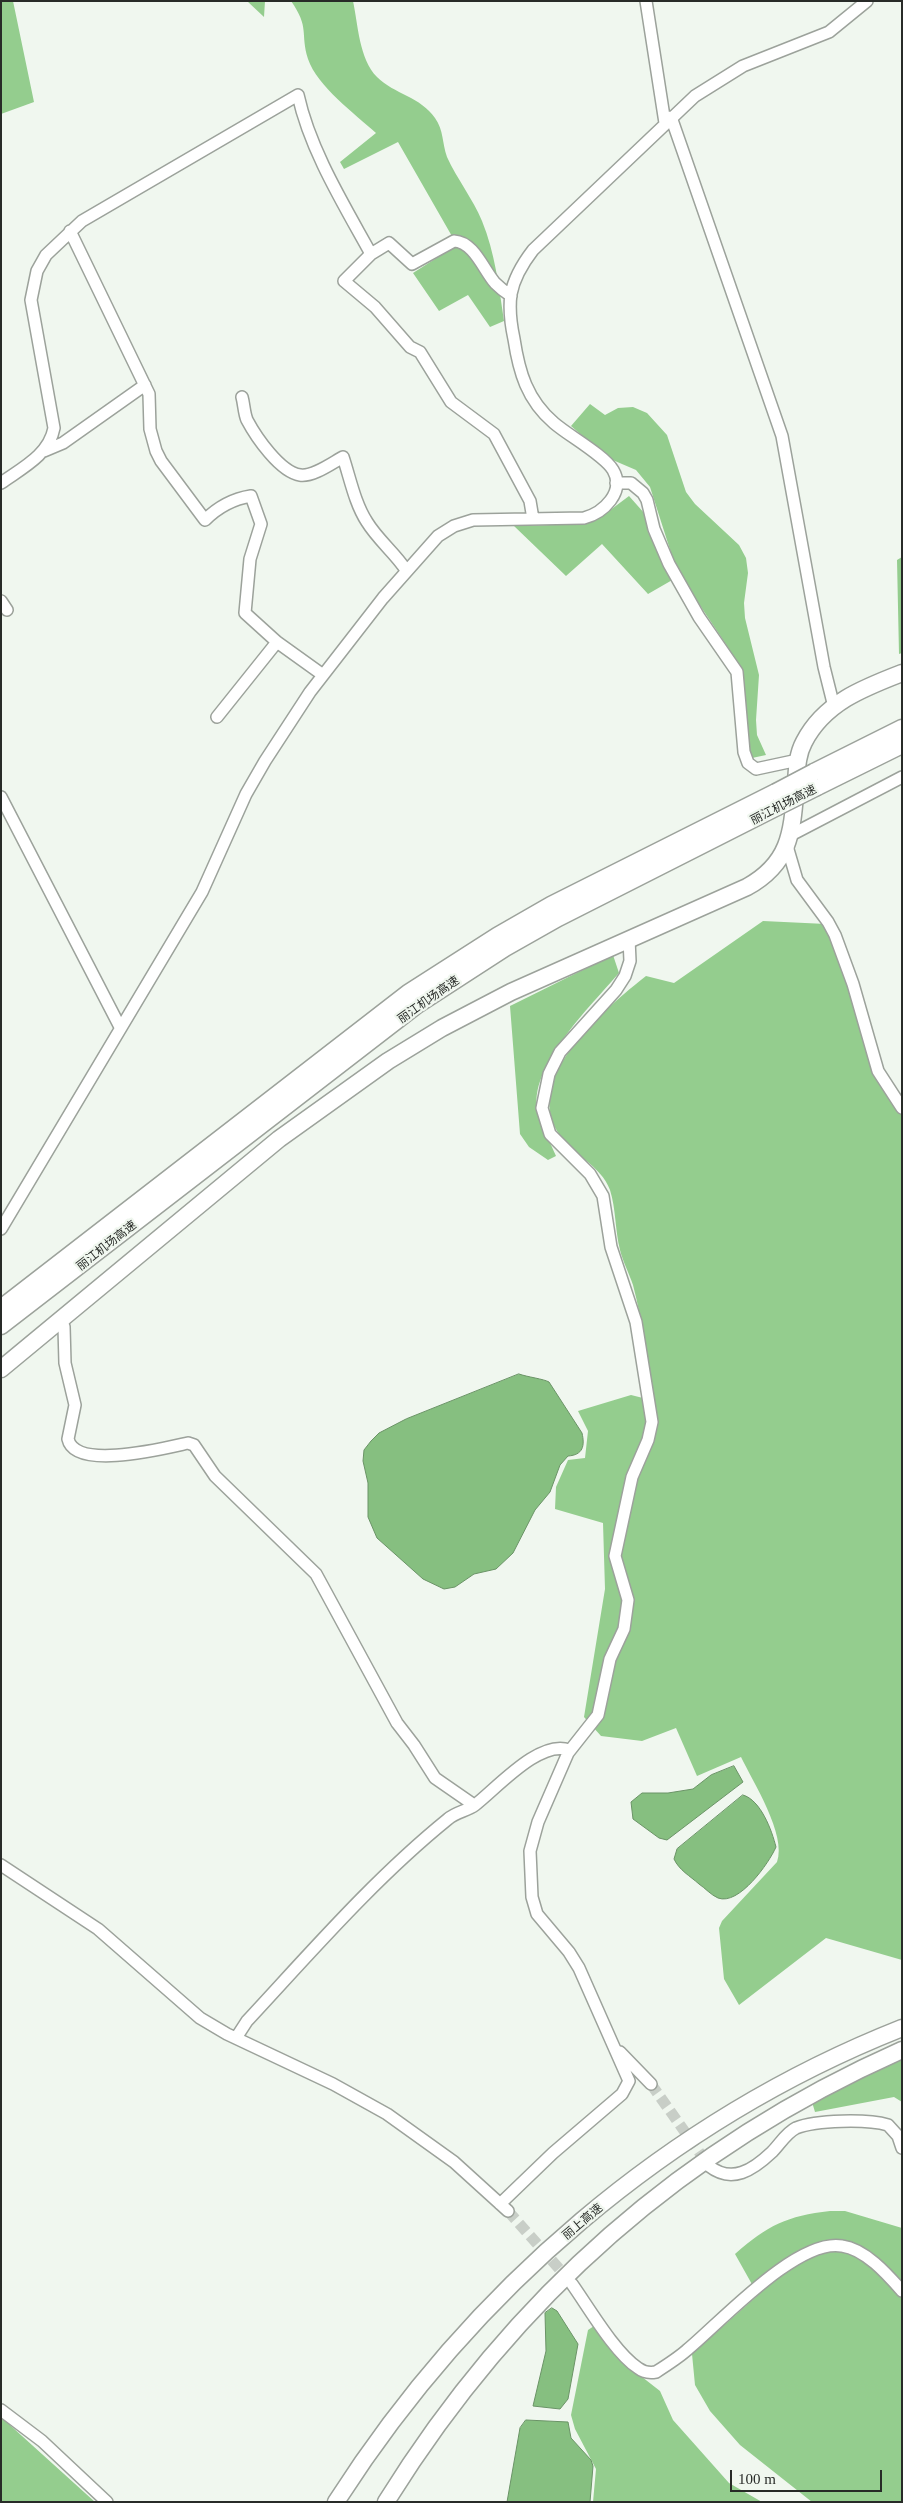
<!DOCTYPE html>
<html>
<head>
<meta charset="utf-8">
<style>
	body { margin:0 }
	#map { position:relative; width:903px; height:2503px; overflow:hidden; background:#f0f7ef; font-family:Georgia,serif }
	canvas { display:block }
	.frame { position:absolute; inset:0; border:2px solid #282b28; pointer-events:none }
	.scale { position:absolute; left:730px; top:2470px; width:152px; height:22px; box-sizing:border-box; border:2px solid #282b28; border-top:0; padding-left:6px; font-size:15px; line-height:18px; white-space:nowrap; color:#282b28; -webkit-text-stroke:4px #f0f7ef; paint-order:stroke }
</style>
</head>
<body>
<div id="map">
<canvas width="903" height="2503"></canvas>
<div class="frame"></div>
<div class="scale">100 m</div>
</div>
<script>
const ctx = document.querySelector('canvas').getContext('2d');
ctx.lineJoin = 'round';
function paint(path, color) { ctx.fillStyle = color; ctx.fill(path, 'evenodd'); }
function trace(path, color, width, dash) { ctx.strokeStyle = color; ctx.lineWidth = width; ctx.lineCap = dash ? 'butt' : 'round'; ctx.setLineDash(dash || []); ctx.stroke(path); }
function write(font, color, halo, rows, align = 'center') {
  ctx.font = font + ' Georgia,"Noto Sans SC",serif'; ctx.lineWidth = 4.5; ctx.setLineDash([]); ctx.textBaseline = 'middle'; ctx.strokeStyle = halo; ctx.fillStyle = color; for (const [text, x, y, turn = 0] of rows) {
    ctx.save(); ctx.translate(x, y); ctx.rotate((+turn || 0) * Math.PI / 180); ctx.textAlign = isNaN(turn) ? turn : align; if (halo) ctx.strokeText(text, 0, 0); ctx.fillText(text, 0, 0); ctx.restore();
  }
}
paint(new Path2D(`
	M1,1H13L34,102L1,114Z
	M247,1H265L264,17Z
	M291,1H353C358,24 359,59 377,77C394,94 421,97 435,118C444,131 442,143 447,157C457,179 473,199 482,221C495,253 499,287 504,321L490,327L468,295L439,311L413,273L457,245L398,142L344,169L340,162L376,133C355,114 317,86 308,59C300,33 310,28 291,1Z
	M590,404L605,415L618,408L633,407L647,413L667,435L686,492L695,504L739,545L746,558L748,573L744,603L745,618L759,675L756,720L757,735L766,755L752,758L749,751L742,675L729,649L691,592L673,559L650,487L636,470L608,458L571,426Z
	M629,496L645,514L648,532L674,579L648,594L602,544L566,576L514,526L586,524L605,514Z
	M902,557V653L899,654L897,560Z
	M763,921L826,924L832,937L875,1072L902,1113V1960L826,1938L739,2005L724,1979L719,1928L722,1921L777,1862C787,1835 753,1782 741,1757L697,1776L676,1728L642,1741L601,1736L584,1717L605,1589L603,1523L555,1509L556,1487L568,1460L585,1458L588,1431L578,1411L631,1395L655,1401C647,1363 643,1323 633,1285C629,1273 623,1262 620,1250C615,1230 616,1209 610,1190C601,1165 572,1155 559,1134C521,1077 607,1007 646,976L674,983Z
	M613,955L619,973C592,1005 526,1068 538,1113C542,1127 550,1142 556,1156L548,1160L529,1147L520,1134L510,1006Z
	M902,2055V2102L894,2097L815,2112L812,2102Z
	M830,2211H845L902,2228V2502H812L740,2445L710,2411L695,2385L692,2354L758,2295L735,2254C768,2225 787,2216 830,2211Z
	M594,2326L628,2366L660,2391L673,2420L729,2483L762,2502H593L596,2469L575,2429L571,2415L588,2330Z
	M1,2417L95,2502H1Z`), '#94cd8e');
const water = new Path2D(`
	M519,1374C527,1377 544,1379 549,1382L582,1433C585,1446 583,1455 568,1456L560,1465L550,1492L535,1510L513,1553L496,1569L474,1574L455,1587L444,1589L423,1579L377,1538L368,1517V1483L363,1461L364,1450L371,1441L379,1433L406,1419Z
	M734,1766L743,1782L667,1840L659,1838L633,1819L631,1802L642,1793H668L693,1789L711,1775Z
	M743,1795C761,1800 772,1831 776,1847C769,1863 739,1906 718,1898C711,1895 705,1888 699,1884C690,1876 679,1870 674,1859L677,1849Z
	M552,2308L557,2311L578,2344L568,2399L560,2409L533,2406L546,2351L545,2313Z
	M526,2420L568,2422L571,2438L591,2460L593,2466L590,2502H507L520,2428Z`);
paint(water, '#86bf80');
trace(water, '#6a9366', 1);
trace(new Path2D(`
	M651,2084L709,2166
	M508,2211L570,2281`), '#c8cec7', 11, [11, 5.5]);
const minor = new Path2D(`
	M646,1L665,123
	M671,117L782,436L824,667L834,707
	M70,231L149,394L150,429L156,451L161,461L205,520C218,507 232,499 251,496L261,524L250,559L245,613L277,642L323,675
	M371,254L344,281L375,307L410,347L420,352L451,402L494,434L530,501L533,519
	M242,397C244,404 244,413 247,420C256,437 280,472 300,475C313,477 332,463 343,457C350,478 355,504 367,522C378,540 395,553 406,570
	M44,451L63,443L145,385
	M1,483C22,468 49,455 54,428L31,300L37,271L46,255L82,221L298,95C310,150 344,205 371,254L389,243L412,264L454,241C474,242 483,269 495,283C500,288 505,292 511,296
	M616,483H631L643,493L647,500L654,529L669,564L699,617L737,672L744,752L748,763L756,769L798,760
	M1,601L7,610
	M217,717L277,642
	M1,797L120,1027
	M791,835L902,777
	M787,846L797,880L828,922L835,935L853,984L878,1071L902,1108
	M1,1229L202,892L246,794L265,761L310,692L383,598L438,536L454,526L473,520L584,518C603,513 626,492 613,470C604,455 569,436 554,423C527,400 519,372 514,339C511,325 509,308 511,294C514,278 523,263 533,250L695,96L743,66L829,32L867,1
	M61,1319L64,1327L65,1363L75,1405L68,1439C75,1471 165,1448 188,1443L194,1445L215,1476L316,1574L397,1723L414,1745L435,1778L474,1805
	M1,1865L98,1929L200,2018L227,2034L333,2084L387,2114L454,2162L508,2211
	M236,2038L247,2021C312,1951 374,1879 448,1819C456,1812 467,1811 475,1805C497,1788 540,1739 569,1750
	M620,2052L651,2084
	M709,2166C732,2184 753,2170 772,2152C780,2144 786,2133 796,2128C816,2120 867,2119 888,2125L898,2136L902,2148
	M500,2204L553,2153L622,2094L629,2081L579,1968L569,1952L537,1914L532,1897L530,1851L538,1822L568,1753L598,1715L610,1659L624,1629L628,1600L615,1556L632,1477L648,1440L652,1422L636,1322L611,1247L603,1196L590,1174L550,1134L542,1108L549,1074L560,1052L616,990L625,976L630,961L629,939
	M572,2284C589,2308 615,2353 638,2368C643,2372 650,2373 656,2372C667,2365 678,2358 687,2350C721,2322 797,2238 842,2246C865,2249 887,2274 902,2291
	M1,2410L42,2441L107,2502`);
const highway = new Path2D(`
	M814,772L902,728
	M817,787L902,745
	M1,1308L408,993L497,936L551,905L776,792
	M1,1326L417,1005L505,948L558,918L777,807
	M1,1369L279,1139L388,1061L442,1028L511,992L747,887C792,862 792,830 796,783C797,769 797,755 804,742C824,703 863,688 902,673
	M336,2502C471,2291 667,2121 902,2028
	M386,2502C512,2299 683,2147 902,2050`);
trace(minor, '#9ca29b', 14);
trace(highway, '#9ca29b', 19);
trace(minor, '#fff', 11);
trace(highway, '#fff', 16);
const highwayBridge = new Path2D(`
	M776,792L814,772
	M777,807L817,787`);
trace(highwayBridge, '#9ca29b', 19, []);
trace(highwayBridge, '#fff', 16);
write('12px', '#282b28', '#f0f7ef', [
	["丽江机场高速",783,804,-27],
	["丽江机场高速",428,999,-35],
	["丽江机场高速",106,1245,-38],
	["丽上高速",582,2221,-40]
]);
</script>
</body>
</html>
